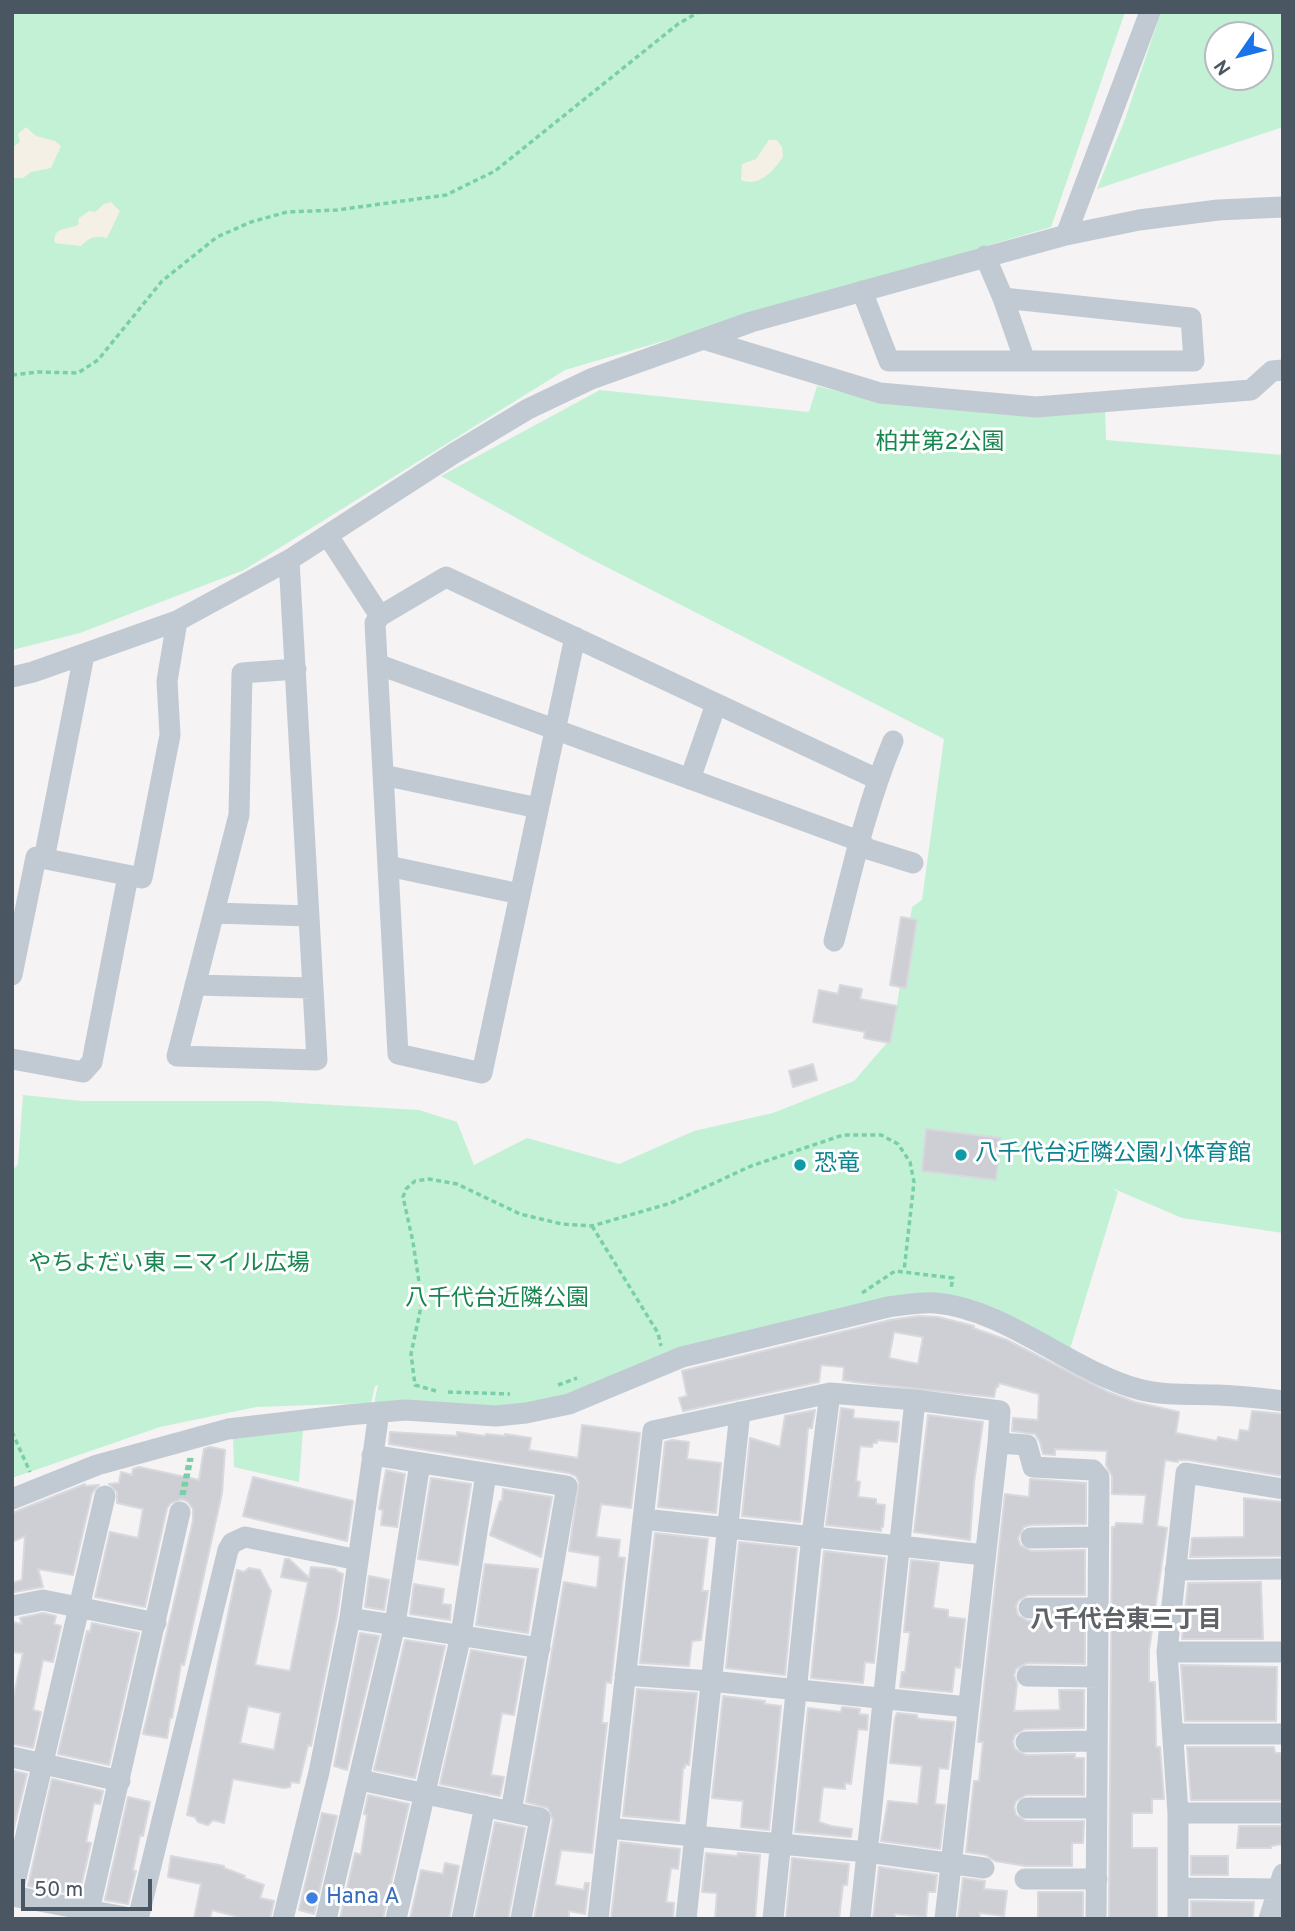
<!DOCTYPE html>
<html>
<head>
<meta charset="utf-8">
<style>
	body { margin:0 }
	#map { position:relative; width:1295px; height:1931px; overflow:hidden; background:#f5f3f3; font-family:Overpass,sans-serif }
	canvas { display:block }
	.frame { position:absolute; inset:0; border:14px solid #4a5661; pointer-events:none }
	.north { position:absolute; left:1204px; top:21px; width:70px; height:70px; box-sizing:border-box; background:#fff; border:2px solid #b7bbc0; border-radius:50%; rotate:235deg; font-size:19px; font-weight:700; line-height:28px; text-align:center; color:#4a5661 }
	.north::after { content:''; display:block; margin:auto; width:24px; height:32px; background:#1a73e8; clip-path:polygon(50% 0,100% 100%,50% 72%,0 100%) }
	.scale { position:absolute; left:21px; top:1879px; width:131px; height:32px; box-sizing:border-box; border:4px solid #4a5661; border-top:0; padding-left:9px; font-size:21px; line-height:24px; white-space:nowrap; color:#4a5661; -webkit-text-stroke:5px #fff; paint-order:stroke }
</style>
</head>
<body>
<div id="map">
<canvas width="1295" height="1931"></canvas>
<div class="frame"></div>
<div class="north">N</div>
<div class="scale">50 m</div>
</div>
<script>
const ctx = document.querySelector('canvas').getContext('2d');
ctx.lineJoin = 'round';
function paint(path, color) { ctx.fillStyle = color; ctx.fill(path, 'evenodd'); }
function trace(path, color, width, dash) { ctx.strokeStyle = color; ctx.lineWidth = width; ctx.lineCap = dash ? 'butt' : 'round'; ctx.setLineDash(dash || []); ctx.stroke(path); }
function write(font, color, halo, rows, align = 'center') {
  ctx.font = font + ' Overpass,"Noto Sans JP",sans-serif'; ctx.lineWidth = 6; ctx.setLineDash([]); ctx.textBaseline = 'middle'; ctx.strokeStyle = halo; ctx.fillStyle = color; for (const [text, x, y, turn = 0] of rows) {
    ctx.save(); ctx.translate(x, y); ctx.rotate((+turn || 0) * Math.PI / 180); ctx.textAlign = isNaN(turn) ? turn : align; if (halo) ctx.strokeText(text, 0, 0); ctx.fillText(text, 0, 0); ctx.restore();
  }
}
paint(new Path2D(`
	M12,12H1125L1051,227L565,370L244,570L80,633L12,650Z
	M1161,12H1283V127L1097,189L1125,119ZM1218,35H1260V77H1218Z
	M817,386L889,404L1105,407L1106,440L1283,455V1233L1182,1218L1112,1188L1118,1192L1070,1349L930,1294L528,1408L374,1404L378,1385L375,1386L371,1403L256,1407L160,1427L12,1478V1171L18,1164L23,1095L81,1101H266L419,1110L457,1122L474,1165L527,1138L619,1164L694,1131L773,1113L854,1081L892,1037L912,907L922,900L944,739L583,555L441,476L600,390L809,412Z
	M303,1430L299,1482L234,1467L233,1437Z`), '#c3f1d5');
paint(new Path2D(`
	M26,127L36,136L55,141L61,146L51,168L31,172L23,178H12V148L20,142L18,134Z
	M769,140H777L782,147L783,157C774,170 759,188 741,180L742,164L756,159Z
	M111,202L120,211L107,238C96,235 89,237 81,246L55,243C52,226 69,230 78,225L79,218L89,211L95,212L104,204Z`), '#f5f0e5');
const building = new Path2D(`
	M901,917L917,920L906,988L890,985Z
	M840,985L862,989L860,999L897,1006L890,1043L864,1038L865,1032L813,1022L819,990L838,994Z
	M813,1064L817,1080L793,1087L789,1071Z
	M926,1129L1001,1138L996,1180L922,1171Z
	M919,1316L938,1317L974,1326L973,1328L1007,1340L1108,1392L1135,1402L1179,1412L1176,1433L1217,1441L1218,1437L1238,1441L1240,1430L1249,1431L1252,1411L1283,1414V1476L1188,1460H1178V1462L1165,1460L1157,1526L1167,1528L1149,1650V1682H1155L1156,1747H1160L1164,1799H1152V1813H1132V1848H1157V1919H1109L1112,1527H1115L1116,1523L1143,1524L1146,1495L1112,1494V1476L1106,1465L1107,1451L1055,1449V1455L1043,1454L1040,1442L1035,1434L1012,1431L1013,1418L1038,1420L1039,1394L999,1383L998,1387H996L994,1397L855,1382L843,1380L844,1367L821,1365L819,1382L683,1411L679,1398L687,1396L682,1371L686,1370L890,1320ZM894,1332L923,1337L918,1364L889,1358Z
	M841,1408L854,1410L853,1418L899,1422L897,1442L877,1440V1443H873L872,1447L860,1446L856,1481L860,1482L858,1497L876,1499V1504L885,1505L883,1527H881V1531L826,1525Z
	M815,1410L812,1428H808L800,1522L742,1516L750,1438L780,1447L785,1416Z
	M928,1415L983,1422L974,1482L970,1540L914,1532Z
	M582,1425L640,1433L631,1508L601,1504L596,1537L620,1540L618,1557L625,1558L611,1683L606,1682L602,1723H607L592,1853L561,1850L555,1885L584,1890L585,1883H589L585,1914L569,1911V1919H534L553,1820L548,1808L526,1802L564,1582L597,1588L600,1556L569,1551L579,1482L576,1476L569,1473L389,1444L390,1432L457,1436V1432L485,1436L486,1434L505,1436V1434L531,1438L529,1450L578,1458Z
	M672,1440L689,1442L687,1459L721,1463L716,1513L658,1507L665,1442Z
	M210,1447L225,1450L222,1493L184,1665L181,1664L172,1718H170L167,1738L143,1734L186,1551L193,1521V1509L188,1502L182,1499L171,1503L167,1508L145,1607L95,1597L110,1532L138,1538L143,1509L117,1503V1492L109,1484L119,1483L121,1472L132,1475L133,1469L139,1467L199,1480L204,1449Z
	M386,1470L405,1474L397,1527L381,1525L383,1510L379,1509Z
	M253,1477L353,1501L347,1541L243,1516Z
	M431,1478L471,1484L458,1565L418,1559Z
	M1030,1479L1086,1483V1524L1030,1525L1024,1527L1018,1538L1020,1545L1031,1551L1085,1550V1595H1028L1018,1601L1016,1607L1018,1615L1028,1621H1085V1664L1027,1663L1016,1669L1014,1675L1017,1684L1014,1711L1060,1710L1059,1690H1084V1728L1025,1729L1015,1735L1013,1742L1015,1749L1026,1755L1075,1754V1758H1084V1795H1026L1016,1801L1014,1807L1016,1815L1026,1821H1084L1083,1843H1072V1866H1026L995,1861L986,1855L966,1852L974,1781H979L983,1742H978L1005,1494L1029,1497Z
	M85,1484V1486L99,1485L92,1493L73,1575L38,1569L43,1587L14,1592L12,1583L22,1580L25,1536L12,1542V1513Z
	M503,1489L552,1497L541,1557L490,1535L500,1501H502Z
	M1244,1498L1283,1502L1282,1556L1190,1557L1192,1538L1244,1537Z
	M655,1533L708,1539L702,1591H708L701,1640L692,1641L689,1666L640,1663Z
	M739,1542L797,1548L785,1675L726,1668Z
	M824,1551L885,1558L874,1663L865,1662L863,1683L811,1678Z
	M285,1559H289L309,1578L311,1567L335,1569L338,1572L343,1574L337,1616L311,1746L308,1745L299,1783L291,1782L290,1787L284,1788L233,1779L224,1823L213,1820L208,1825L198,1822L195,1817L187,1815L237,1570L244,1572L249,1568L260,1570L271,1591L255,1665L290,1671L308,1582L281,1577ZM248,1706L281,1713L274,1750L240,1743Z
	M911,1560L939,1563L933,1608L948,1610V1617L965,1619L960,1668L955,1667L952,1692L900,1687L902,1672H905L910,1632H904Z
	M485,1564L538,1569L528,1633L476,1625Z
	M369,1576L389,1580L384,1610L365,1607Z
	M1261,1582L1263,1639H1182L1188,1583Z
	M414,1584L444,1589L442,1604L451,1605L450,1620L410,1614Z
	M43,1613L56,1616L54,1624L61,1626L53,1662L43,1660L33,1710L41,1712L33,1748L12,1744V1703L23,1653L12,1652V1622L22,1624L20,1618Z
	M92,1623L139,1633L109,1765L58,1754L87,1631L90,1632Z
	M360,1633L379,1636L347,1770L334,1766Z
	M405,1640L445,1646L415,1778L374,1770Z
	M471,1650L524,1659L514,1715L502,1713L496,1746L491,1775L504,1777L500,1796L440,1784Z
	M1181,1665L1277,1667L1276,1721H1185Z
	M637,1689L697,1693L689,1765L685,1764V1768H683L679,1821L623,1816Z
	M723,1696L765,1701L764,1704L781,1706L769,1830L741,1827L743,1801L712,1798Z
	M842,1707L860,1709L859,1714L868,1715L867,1730L858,1729L851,1784L845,1783V1789L823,1787L819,1822L831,1826L852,1829L851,1837L795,1832L808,1708L841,1712Z
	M897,1713L917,1715V1718L921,1719L954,1722L948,1769L939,1768L935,1804L945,1805L940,1849L881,1841L888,1801L918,1804L922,1766L890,1763L895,1718Z
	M1187,1747H1274L1275,1753H1281L1283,1761V1800H1191Z
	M14,1771L27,1774L12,1836V1780Z
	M52,1779L103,1791L100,1804L94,1803L86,1842L91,1843L79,1895L28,1886Z
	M368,1795L409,1804L383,1919H340L355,1853L361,1855L367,1815L364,1814Z
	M128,1797L150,1802L143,1836L140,1835L133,1870L136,1871L128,1904L105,1900Z
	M322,1813L337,1816L314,1914L299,1910Z
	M495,1822L525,1828L508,1919H475Z
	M1239,1826H1282V1844L1271,1846V1848H1237Z
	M620,1842L680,1849L678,1869L671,1868L666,1902L674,1903L673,1919H611Z
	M706,1853L737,1856L738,1853L760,1855L755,1919H715L717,1893L702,1892Z
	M171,1856L224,1866V1868L245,1876L244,1878L264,1885L260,1898L274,1901L270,1919H246L212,1910L210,1919H194L201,1884L168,1877Z
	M1191,1856H1228V1875H1191Z
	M792,1858L849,1864L847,1885H843L839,1919H786Z
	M445,1863L459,1866L449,1919H410L421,1870L443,1874Z
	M879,1867L937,1875L935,1892H928L926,1917L895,1914V1919H873Z
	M963,1878L985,1881L984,1889L1007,1891L1004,1916L980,1913L979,1919H958Z
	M1038,1892H1083V1919L1038,1918Z
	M1191,1901L1254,1902L1253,1919H1191Z`);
paint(building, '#cdcfd5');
trace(building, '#d7d9de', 2);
trace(new Path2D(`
	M12,375L38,372L78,373L98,360L162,281L217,237L251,222L287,212L337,210L446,195L495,171L678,24L699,12
	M592,1226L658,1333L661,1346
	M862,1293L895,1271L953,1278L951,1288
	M558,1385L577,1378
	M436,1391L415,1385L411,1354L422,1302L413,1242L403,1197L406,1189L415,1181L429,1179L457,1184L520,1214L562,1224L592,1226L671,1203L751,1166L843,1135H881L898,1144L910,1162L914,1182L904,1271
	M448,1392L510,1394
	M12,1432L30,1472
	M181,1495L189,1458
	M184,1495L192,1458`), '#7ad0a6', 3.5, [5, 3.5]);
trace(new Path2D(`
	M1066,235L1150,12
	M985,256L1003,298
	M862,291L889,361H1194L1191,318L1003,298L1025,361
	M703,339L880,393L1036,407L1251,390L1272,371L1283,370
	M328,536L380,616
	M289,560L317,1060L177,1056L239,815L242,673L296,669
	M575,637L482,1073L398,1054L375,623L380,616L446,577L877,779
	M377,664L859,841L868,849L913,863
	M12,677L33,672L177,621L289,560L453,454L528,409L591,379L751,322L1066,235L1139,220L1218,210L1283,207
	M383,775L538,808
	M690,779L716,704
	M44,859L84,655
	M388,866L520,894
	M214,913L309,916
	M834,941C851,874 866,806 893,741
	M12,975L36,857L142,878L170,735L167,681L177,621
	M195,985L313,988
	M12,1059L83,1072L92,1062L128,876
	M372,1455L567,1486L511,1812
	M12,1499L97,1465L228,1429L347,1415L405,1410L496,1416L526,1413L569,1404L682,1357L888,1307C904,1305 920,1302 936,1303C1005,1309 1072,1371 1138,1389C1164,1396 1192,1394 1219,1395C1240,1396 1261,1398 1283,1401
	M643,1519L985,1555
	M1031,1538L1098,1537
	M1175,1570L1283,1569
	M12,1606L43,1600L156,1623
	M1029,1608H1097
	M350,1618L540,1648
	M1167,1652H1283
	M625,1675L710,1681L968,1707
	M1027,1676L1097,1677
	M1173,1734H1283
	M1026,1742L1096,1741
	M12,1757L120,1781
	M360,1780L540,1818L521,1919
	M1027,1808H1096
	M1178,1813H1283
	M608,1828L867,1852L984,1868
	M1025,1879H1097
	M1178,1888L1278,1889
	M12,1895L105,1496
	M12,1896L136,1919
	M89,1911L180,1512
	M138,1919L228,1550L232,1543L245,1537L358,1560
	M283,1919L319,1772L350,1618L379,1412
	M326,1919L395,1624L420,1463
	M396,1919L461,1635L486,1474
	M462,1919L485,1806
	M598,1919L653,1431L830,1393L915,1400L1000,1411L998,1443L1027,1445L1033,1467L1093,1470L1099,1477L1096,1919
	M686,1919L740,1412
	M773,1919L812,1535L830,1393
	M860,1919L915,1400
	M945,1919L998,1443
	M1178,1919V1813L1167,1652L1186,1473L1283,1489
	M1269,1919L1283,1874`), '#c1cad2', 21);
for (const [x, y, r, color] of [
	[961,1155,7,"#0f9aa8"],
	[800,1165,7,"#0f9aa8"],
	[312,1898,7,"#3f7fe0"]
]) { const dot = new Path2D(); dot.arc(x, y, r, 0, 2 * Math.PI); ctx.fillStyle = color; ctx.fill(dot); trace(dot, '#fff', 2.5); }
write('23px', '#17864f', '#fff', [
	["柏井第2公園",940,444],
	["やちよだい東 ニマイル広場",169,1265],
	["八千代台近隣公園",497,1300]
]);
write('23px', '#0d838f', '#fff', [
	["八千代台近隣公園小体育館",975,1155],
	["恐竜",814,1165]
], 'left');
write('23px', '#366cbe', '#fff', [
	["Hana A",326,1898]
], 'left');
write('bold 24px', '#5f6368', '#fff', [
	["八千代台東三丁目",1126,1622]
]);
</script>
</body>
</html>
